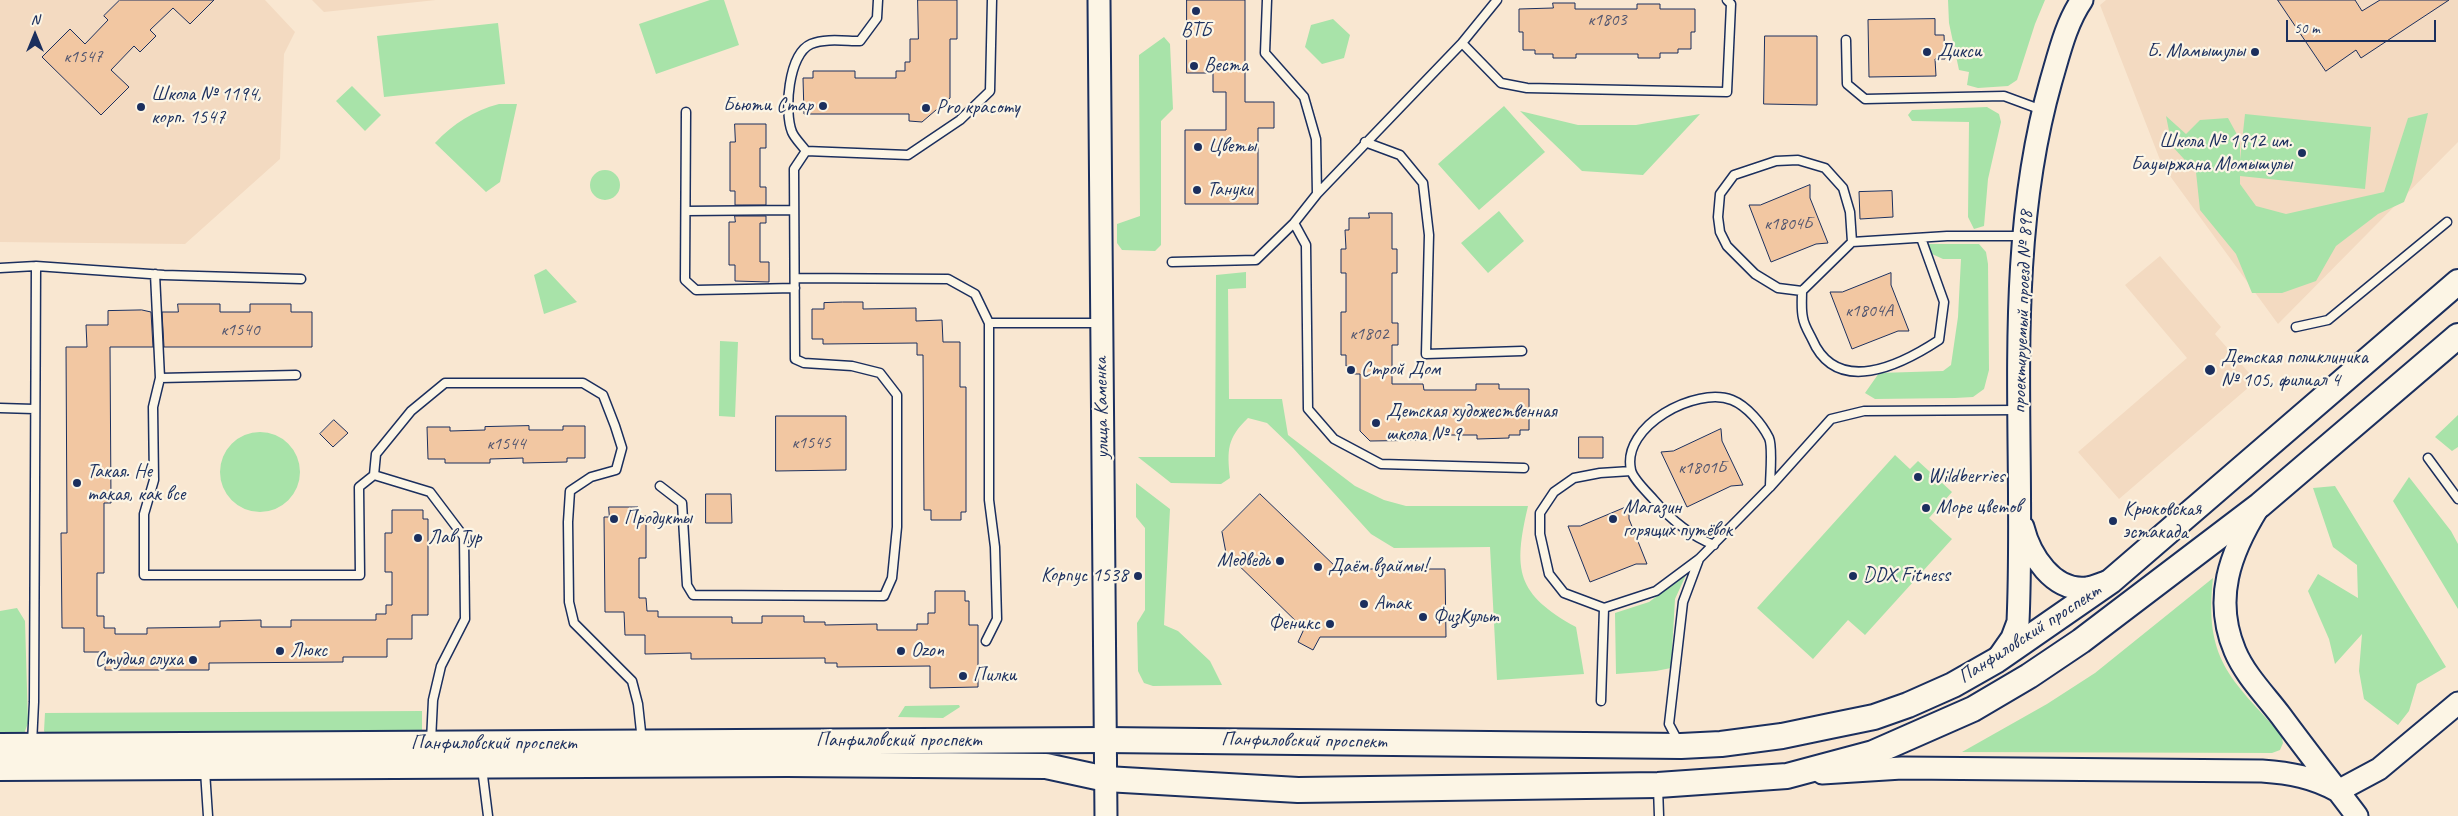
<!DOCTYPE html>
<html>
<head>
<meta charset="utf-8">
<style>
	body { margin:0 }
	#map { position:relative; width:2458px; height:816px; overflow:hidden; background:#f9e7d1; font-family:Caveat,sans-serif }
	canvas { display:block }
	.north { position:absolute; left:10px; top:10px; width:50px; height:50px; -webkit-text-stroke:4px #fcf5e5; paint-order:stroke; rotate:0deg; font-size:14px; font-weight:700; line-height:20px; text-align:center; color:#1b2f5e }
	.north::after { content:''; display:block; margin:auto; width:18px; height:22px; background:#1b2f5e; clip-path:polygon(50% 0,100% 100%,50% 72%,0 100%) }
	.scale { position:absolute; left:2286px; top:20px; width:150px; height:22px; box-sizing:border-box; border:2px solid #1b2f5e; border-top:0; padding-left:6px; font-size:15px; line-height:18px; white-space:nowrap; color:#1b2f5e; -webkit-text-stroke:4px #fcf5e5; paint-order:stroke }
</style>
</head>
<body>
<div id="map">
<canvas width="2458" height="816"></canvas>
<div class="north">N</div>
<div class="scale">50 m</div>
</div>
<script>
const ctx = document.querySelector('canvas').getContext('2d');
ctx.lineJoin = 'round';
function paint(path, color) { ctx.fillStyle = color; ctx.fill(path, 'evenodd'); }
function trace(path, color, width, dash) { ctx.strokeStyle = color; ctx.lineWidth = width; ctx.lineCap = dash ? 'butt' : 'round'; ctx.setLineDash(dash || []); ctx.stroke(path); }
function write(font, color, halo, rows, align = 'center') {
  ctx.font = font + ' Caveat,sans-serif'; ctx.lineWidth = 4.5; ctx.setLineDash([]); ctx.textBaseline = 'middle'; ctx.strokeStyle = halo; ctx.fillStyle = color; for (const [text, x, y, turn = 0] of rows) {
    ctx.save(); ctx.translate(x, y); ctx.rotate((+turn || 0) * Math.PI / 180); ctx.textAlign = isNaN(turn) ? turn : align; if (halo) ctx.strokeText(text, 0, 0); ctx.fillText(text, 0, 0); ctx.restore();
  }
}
paint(new Path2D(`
	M0,0H265L295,32L284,54L280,159L185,244L0,242Z
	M312,0H436L324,12Z
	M2106,0H2458V142L2278,324L2162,165L2100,5Z
	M2160,256L2221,327L2215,334L2256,381L2119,499L2078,452L2187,358L2125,285Z`), '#f3dac1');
paint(new Path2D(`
	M710,0H724L739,45L656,74L639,24Z
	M1948,0H2045L2035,24L2017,80L2008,86L1978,88L1967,85L1969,72L1959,70L1949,23Z
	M1333,19L1350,35L1344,58L1322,64L1305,47L1311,25Z
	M498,23L505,84L384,97L377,36Z
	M1164,37L1170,44L1173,109L1161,121V245L1155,251L1122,250L1117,243V224L1140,216L1139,55Z
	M352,86L381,115L365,131L336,101Z
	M499,104H517L500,182L486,192L435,143C454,123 473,111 499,104Z
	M1504,106L1545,152L1479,210L1438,164Z
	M1987,107L1999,114L2001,122L1988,179L1984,226L1974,229L1968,217L1969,122L1912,121L1908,115L1912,110Z
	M1520,111L1578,125H1636L1700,114L1643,175L1582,171Z
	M2428,113L2412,182L2404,202L2378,214L2336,246L2316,281L2282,293H2252L2236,254L2200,210L2196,172L2172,146L2166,116L2186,134L2200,120L2228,118L2240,140V160L2245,114L2371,127L2365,189L2240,176V184L2256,206L2286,214L2384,192L2408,118Z
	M590 185a15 15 0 1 1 30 0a15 15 0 1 1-30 0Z
	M1499,211L1524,241L1488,273L1461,243Z
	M1928,244H1979L1986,252L1988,264L1989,370L1984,389L1973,397L1955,398L1875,399L1865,393L1879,373L1943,371L1951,365L1958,317L1961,259H1943L1932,254Z
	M546,269L577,302L544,314L534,275Z
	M1246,272V288L1228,289L1229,399H1282L1288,435L1355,486L1384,500L1406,506H1528C1513,570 1516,594 1576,627L1584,674L1497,680L1490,547L1394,548L1371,534L1293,448L1267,423L1248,418C1227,438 1227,450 1230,478L1221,484L1171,483L1138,457H1215L1216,275Z
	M720,341L738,342L735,417L719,416Z
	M2458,415V447L2452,451L2435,437Z
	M220 472a40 40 0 1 1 80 0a40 40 0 1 1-80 0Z
	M1895,455L1910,469L1918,461L1952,492L1929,518L1952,539L1865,635L1848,620L1813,659L1757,608Z
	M2409,477L2451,531L2458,544V609L2393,501Z
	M1136,483L1170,509L1164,625L1178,631L1210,661L1222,685L1153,686L1144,683L1138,671L1137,623L1145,610V528L1136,517Z
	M2335,486L2446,667L2417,684L2409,711L2398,725L2364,699L2359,671L2362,634L2335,664L2329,639L2308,591L2318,574L2358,598L2357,565L2333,547L2313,488Z
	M1686,575L1675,599L1671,668L1656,671L1616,674L1615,613L1649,602Z
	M2213,578C2204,659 2230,678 2281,734L2283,743L2280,750L2272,753L1962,752L2047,704L2095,673Z
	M17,608L25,621L28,723L24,734L0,738V611Z
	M959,705L960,707L943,718L898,717L905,706Z
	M422,711V732L418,737L48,738L44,731L45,713Z`), '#a8e3a9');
const building = new Path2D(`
	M120,0H214L190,24L173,8L150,30L156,36L140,52L134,46L111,70L129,87L101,115L42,57L70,29L85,44L108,20L104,16Z
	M918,0H957V39H950V98L922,122L909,121V114H804L803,78H813V71H855V78H896V71H905V62H910V39H918Z
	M1187,0H1245V102H1274V128H1258V204H1185V130H1226V92H1213V73H1187Z
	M2278,0H2355L2362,11L2380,0H2449L2361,58L2356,50L2326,71Z
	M1553,3H1575V9H1637V4H1660V9H1695V32H1691V49H1678V53H1660V58H1638V54H1576V58H1553V54H1535V50H1523V32H1519V9L1553,8Z
	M1935,19V35H1944L1945,59H1935L1936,76L1869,77L1868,20Z
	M1765,36H1817V105L1764,104Z
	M735,124H766V148H760V187H766V205H735V191H730V142H735Z
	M1810,185V198L1828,243L1816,244L1771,262L1749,205H1760Z
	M1892,191L1893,217L1860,219L1859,192Z
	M1369,213H1392V249H1397V273H1392V323H1398V345H1392V384H1423L1424,390H1476V384H1499V389H1529V430H1520V435H1509V438L1477,439V435H1436V440L1370,441L1360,431V374H1350V366H1346V355H1341V312H1346V273H1341V249H1346L1345,230H1349V218H1369Z
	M735,216H766V223H760V262H769V282L735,281V265H729V222H735Z
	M1891,273V285L1909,331H1898L1852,349L1830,292H1842Z
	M843,302H863V309L916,308V321L942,320L943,342H960V387H966V512H961V520H931V510H924L923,355H917V343L823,344V339H812V309H824V303Z
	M178,304H220V312H250V304H291V312H312V347H164L162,312H178Z
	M142,310L151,312L153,347H110L111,503H104V573H97V616H104V628H115V634H147V628L220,627V621L261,620V627H291V620H376V614H386V605H392V572H385V533H392V510H423V519H428V615H412V639H387V657H343V662L209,663V670H105V652H84V628H62L61,533H67L66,347H87L86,325H108V311Z
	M776,416H846V470L776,471Z
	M334,420L348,433L333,447L320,434Z
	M529,426V430H563V426H585V458H567V462L523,463V458L490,459V463H445V459H428L427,427H450V431L485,430V427Z
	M1721,429L1722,441L1743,485L1731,486L1687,507L1661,452L1673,451Z
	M1579,437H1603V458H1579Z
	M706,494H731L732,523H706Z
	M1260,494L1338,569H1445L1446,637H1320L1313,650L1298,642L1304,629L1226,553L1222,532Z
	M1629,506V519L1647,564H1636L1590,582L1568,526H1580Z
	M609,507H638V516H646V558H639V598H646L647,611H658V617H732V623H762V616H804V622H825V625L877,624V630H917V624H928V613H935V591H965V601H969V625H978V687L930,688V666L837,667V663H825V658L691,659V653L645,654V635H625L624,612H605L604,517H609Z`);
paint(building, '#f2c7a2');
trace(building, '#1b2f5e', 1);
const lane = new Path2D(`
	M878,0L877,18L860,41C845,41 825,38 811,44C788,54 784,112 792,132C795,139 802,145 806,151L908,155L960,120L990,91L992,0
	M1846,40L1847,84L1865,99L2004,96L2042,110
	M1462,43L1501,83L1527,88L1727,92L1731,4L1727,0
	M686,112L685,280L696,290L795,288
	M1365,142L1400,155L1423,183L1429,235L1426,354L1522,351
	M1317,194L1462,43L1497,0
	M686,211L794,210
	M1294,223L1306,245L1308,409L1334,439L1381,464L1524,468
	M1852,242L1850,212L1843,188L1825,168L1798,160L1776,161L1734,175L1720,194L1718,217L1720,232L1727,246L1755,274L1778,288L1802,291L1852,242L1947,236H2022
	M1172,262L1256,260L1294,223L1317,194L1316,139L1304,97L1265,53L1267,0
	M36,266L164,275L301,279
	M0,268L36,266L34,702L32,744
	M155,274L160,378L153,407L154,480L144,514V575H360L359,487L374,475
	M795,278L948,279L975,294L989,323V500L995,547L997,619L986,641
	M1802,291C1802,300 1801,310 1803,318C1804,325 1809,333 1812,339C1837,397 1901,365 1939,340L1944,302L1921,238
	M989,323H1100
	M2296,327L2328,320L2447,222
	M160,378L296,375
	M0,408L34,409
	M2428,458L2458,499
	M1631,471L1600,473L1574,478L1554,492L1540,513V534L1549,574L1564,593L1604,608L1656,591L1699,559L1770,487L1831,419L1864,411L2017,410
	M660,486L682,503L687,585L693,595L884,596L892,578L897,527V395L880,373L852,366L804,363L795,359L794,169L806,151
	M1714,545C1689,535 1671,520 1654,500C1647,492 1633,479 1631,470C1621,426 1696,386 1732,400C1747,406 1762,424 1769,438C1773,447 1770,476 1770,487
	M1601,701L1604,608
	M431,741L433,700L441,666L465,619L464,537L430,492L374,475L376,454L411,411L445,383H583L603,395L615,426L622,448L616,470L591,477L570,491L568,522L569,602L574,623L632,681L638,704L642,741
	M1678,741L1669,724L1683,602L1699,559
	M482,768L488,816
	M205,771L208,816
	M1658,787L1659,816`);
const secondary = new Path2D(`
	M1099,0L1106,816
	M2258,508C2230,553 2213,599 2235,651C2245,675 2266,696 2281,716C2306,750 2332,783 2357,816
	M2023,527C2030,555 2053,592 2087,588C2094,587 2102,583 2110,581
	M1998,658L2012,638L2018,622C2026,442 2001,257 2051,81C2059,54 2066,23 2082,0
	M1822,773L1902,768L2262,771C2290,773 2313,777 2338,791
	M2338,791L2379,769L2458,703`);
const primary = new Path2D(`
	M0,746L1105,740L1681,746L1721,744L1782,736L1830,726L1874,717L1908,705L1953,685L1997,660L2111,581L2458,282
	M0,768L786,764L1046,766L1106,779L1298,790L1658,785L1787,776L1873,753L1973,709L2029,676L2081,641L2260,505L2458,336`);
trace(lane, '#1b2f5e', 11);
trace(secondary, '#1b2f5e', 25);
trace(primary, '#1b2f5e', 28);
trace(lane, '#fcf5e5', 8);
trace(secondary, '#fcf5e5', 21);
trace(primary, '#fcf5e5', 24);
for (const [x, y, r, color] of [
	[1196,11,5,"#1b2f5e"],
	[1927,52,5,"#1b2f5e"],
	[2255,52,5,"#1b2f5e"],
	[1194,66,5,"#1b2f5e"],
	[823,106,5,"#1b2f5e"],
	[141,107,5,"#1b2f5e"],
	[926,108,5,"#1b2f5e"],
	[1198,147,5,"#1b2f5e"],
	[2302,153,5,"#1b2f5e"],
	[1197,190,5,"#1b2f5e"],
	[1351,370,5,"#1b2f5e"],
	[2210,370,6,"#1b2f5e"],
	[1376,423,5,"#1b2f5e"],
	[1918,477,5,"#1b2f5e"],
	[77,483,5,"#1b2f5e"],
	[1926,508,5,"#1b2f5e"],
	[614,519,5,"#1b2f5e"],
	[1613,519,5,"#1b2f5e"],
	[2113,521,5,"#1b2f5e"],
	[418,538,5,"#1b2f5e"],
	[1280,561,5,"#1b2f5e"],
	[1318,567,5,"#1b2f5e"],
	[1138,576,5,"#1b2f5e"],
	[1853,576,5,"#1b2f5e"],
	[1364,604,5,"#1b2f5e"],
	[1423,617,5,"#1b2f5e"],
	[1330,624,5,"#1b2f5e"],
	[280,651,5,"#1b2f5e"],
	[901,651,5,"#1b2f5e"],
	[193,660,5,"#1b2f5e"],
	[963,676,5,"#1b2f5e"]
]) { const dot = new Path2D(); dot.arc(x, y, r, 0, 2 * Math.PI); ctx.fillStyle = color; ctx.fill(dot); trace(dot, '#fcf5e5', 2); }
write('18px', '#51556f', null, [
	["к1803",1607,20],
	["к1547",83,57],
	["к1804Б",1788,224],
	["к1804А",1869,311],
	["к1540",240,330],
	["к1802",1369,334],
	["к1545",811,443],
	["к1544",506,444],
	["к1801Б",1702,468]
]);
write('20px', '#1b2f5e', '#fcf5e5', [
	["ВТБ",1196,31,"center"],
	["Дикси",1937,52],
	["Б. Мамышулы",2245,52,"right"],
	["Веста",1204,66],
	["Школа № 1194,",151,95],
	["корп. 1547",151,118],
	["Бьюти Стар",813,106,"right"],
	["Pro красоту",936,108],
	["Школа № 1912 им.",2292,142,"right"],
	["Бауыржана Момышулы",2292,165,"right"],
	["Цветы",1208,147],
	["Тануки",1207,190],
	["Детская поликлиника",2221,358],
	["№ 105, филиал 4",2221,381],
	["Строй Дом",1361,370],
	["Детская художественная",1386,412],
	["школа № 9",1386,435],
	["Такая. Не",87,472],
	["такая, как все",87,495],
	["Wildberries",1928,477],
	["Магазин",1623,508],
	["горящих путёвок",1623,531],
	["Море цветов",1936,508],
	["Крюковская",2123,510],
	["эстакада",2123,533],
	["Продукты",624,519],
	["Лав Тур",428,538],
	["Медведь",1270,561,"right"],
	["Даём взаймы!",1328,567],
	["Корпус 1538",1128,576,"right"],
	["DDX Fitness",1863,576],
	["Атак",1374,604],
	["ФизКульт",1433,617],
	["Феникс",1320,624,"right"],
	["Люкс",290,651],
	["Ozon",911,651],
	["Студия слуха",183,660,"right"],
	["Пилки",973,676]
], 'left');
write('20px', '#1b2f5e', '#fcf5e5', [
	["проектируемый проезд № 898",2023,312,-88],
	["улица Каменка",1102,408,-91],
	["Панфиловский проспект",2030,634,-33],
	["Панфиловский проспект",899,741],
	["Панфиловский проспект",1304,741,1],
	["Панфиловский проспект",494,744]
]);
</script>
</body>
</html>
